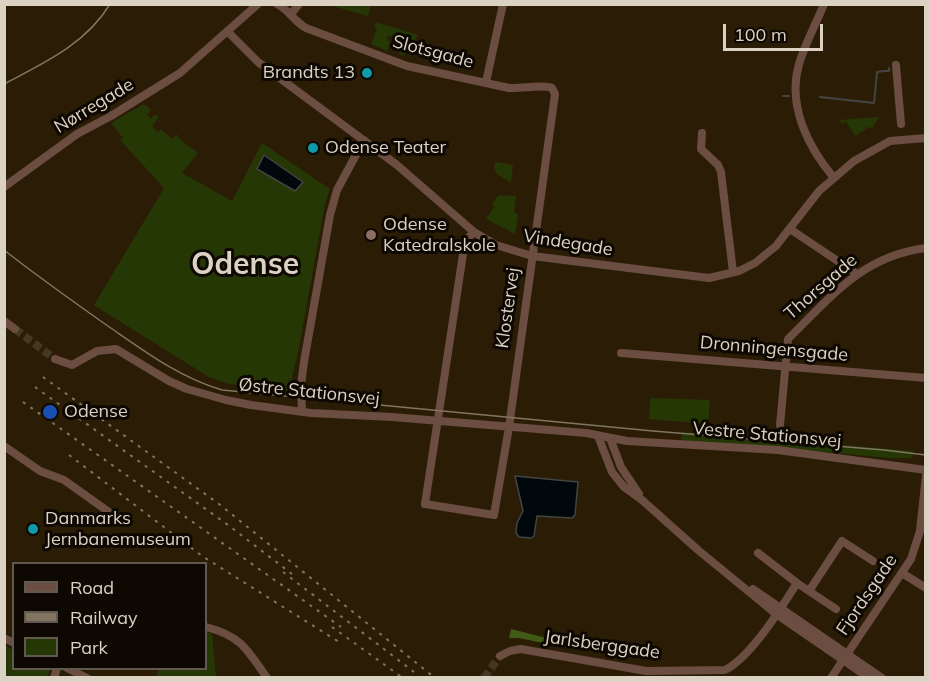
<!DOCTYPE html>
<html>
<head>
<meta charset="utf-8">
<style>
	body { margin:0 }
	#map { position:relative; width:930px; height:682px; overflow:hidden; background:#2b1d05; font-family:Mulish,sans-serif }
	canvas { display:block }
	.frame { position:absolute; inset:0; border:6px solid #dbd2c4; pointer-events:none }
	.legend { position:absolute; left:12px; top:562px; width:195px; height:108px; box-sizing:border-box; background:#0e0802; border:2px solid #605950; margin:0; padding:8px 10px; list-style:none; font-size:18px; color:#dbd2c4 }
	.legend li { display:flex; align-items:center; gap:12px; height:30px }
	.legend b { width:30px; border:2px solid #605950 }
	.scale { position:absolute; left:723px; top:24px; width:100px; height:27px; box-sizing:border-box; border:3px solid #dbd2c4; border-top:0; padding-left:8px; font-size:18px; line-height:21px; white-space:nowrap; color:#dbd2c4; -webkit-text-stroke:4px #0e0802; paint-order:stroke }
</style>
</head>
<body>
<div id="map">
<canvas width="930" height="682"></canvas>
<div class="frame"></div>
<ul class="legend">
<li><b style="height:8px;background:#6b4d42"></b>Road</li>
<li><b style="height:8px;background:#817562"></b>Railway</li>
<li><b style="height:16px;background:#243704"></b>Park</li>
</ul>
<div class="scale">100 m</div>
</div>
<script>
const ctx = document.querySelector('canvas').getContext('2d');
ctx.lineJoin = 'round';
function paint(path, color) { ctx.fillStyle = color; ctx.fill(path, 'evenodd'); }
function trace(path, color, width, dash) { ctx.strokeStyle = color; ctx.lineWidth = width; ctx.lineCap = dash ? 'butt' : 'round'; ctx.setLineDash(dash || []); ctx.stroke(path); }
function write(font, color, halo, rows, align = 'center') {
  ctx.font = font + ' Mulish,sans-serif'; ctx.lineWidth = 6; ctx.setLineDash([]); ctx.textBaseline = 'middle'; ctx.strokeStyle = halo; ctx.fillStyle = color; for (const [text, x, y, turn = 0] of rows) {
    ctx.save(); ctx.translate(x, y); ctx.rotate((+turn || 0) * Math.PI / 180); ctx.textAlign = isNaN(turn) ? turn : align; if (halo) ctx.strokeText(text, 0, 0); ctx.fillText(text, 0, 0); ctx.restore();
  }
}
paint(new Path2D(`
	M329,5H371L368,16Z
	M376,22L418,35L408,51L403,56L399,54L404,37L396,34L394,37L388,36L387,40L390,42L387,51L371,44L377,29L374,27Z
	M144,104L151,110L147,115L151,119L155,114L159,117L152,126L158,132L161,129L172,139L177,134L178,138L198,153L182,173L232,201L262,143L330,189L325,204L299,348L289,391L229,384L209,377L94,305L164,188L120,140L123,138L111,123Z
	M879,117L872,128L869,127L855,136L846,121L842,124L839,120Z
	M495,162L513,165L511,183L497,174L494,168Z
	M499,195L516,196L514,211L518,215L515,234L486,219L494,207L492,204Z
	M652,398L710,400L708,424L649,419L650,399Z
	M682,432L913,451L912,458H889L773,447L681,441Z
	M206,632L212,634L216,677H156L159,669L206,668Z
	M5,646L13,650L14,668L50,669L48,677H5Z`), '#243704');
paint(new Path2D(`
	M511,629L578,646L576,650L519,638H509Z`), '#405b15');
const water = new Path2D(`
	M264,155L303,182L295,191L257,169Z
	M515,476L578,482L575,515L572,518L537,516L534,536L531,538L519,537L516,533L517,523L523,511Z`);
paint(water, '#01080c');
trace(water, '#424543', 1.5);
trace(new Path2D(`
	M884,71H889V68
	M783,96H789
	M820,97L874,103L877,72L884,71`), '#424543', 2);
trace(new Path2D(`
	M15,329L55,359
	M484,678L500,656`), '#453822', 8, [8, 4]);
trace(new Path2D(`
	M277,4C289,10 295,22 306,28L407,66L509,88C521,89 543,84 552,88L555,94L509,427L494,515L425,504L465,241L474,232
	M824,4C816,24 805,44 799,64C787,106 808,147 834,178
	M291,14L299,4
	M228,32L258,62L397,165L474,232L496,245L532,256L709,278L739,271L755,263L776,246L819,191L854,161L890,141L926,138
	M896,65L901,124
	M486,82L503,4
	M702,133L701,149L718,165L721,172L733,272
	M4,187L77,134L111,116L180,73L258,4
	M790,229L857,274
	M4,321L15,329
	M621,353L926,378
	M55,359L72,365L97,351L116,349L169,381L187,389L226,400L251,405L311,413L392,417L586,433L627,441L778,450L926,470
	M302,411L301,385L304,362L330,215L337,190L364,140
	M780,425L788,339C831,297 862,256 926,248
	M598,436L612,472L624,487L642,500L698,550L776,614L869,678
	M610,438L621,467L639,494
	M4,446L40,471L64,480L123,522
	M758,553L797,583L836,609
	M902,573L926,588
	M753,589L882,678
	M809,591L842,541L873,561
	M206,627C241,636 247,649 267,678
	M4,638L14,643
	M500,656L510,651L521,649L646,671L725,670C751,657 781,608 797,583
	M67,668L87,678
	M54,678L57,668
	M831,678L911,559L920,531L926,475`), '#6b4d42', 8);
trace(new Path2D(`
	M4,84C44,63 86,44 110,4
	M4,250C37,276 71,300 105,324C143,350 178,377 222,390L653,431L884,450L926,455`), '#817562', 1.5);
trace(new Path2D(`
	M4,351H5
	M43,377L219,504L435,678
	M35,387L228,525L292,574
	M23,402L341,627
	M69,455L202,556L339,642
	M283,572L414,672
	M332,627L403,678`), '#817562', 2, [3, 6]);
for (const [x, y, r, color] of [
	[367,73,6,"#0f9aa8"],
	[313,148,6,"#0f9aa8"],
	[371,235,6,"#8d6e63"],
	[50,412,8,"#1a4fb4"],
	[33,529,6,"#0f9aa8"]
]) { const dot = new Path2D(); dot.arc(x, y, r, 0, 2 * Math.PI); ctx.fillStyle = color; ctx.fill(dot); trace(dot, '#0e0802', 2); }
write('18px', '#dbd2c4', '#0e0802', [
	["Slotsgade",433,52,15],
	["Nørregade",94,106,-31],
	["Vindegade",568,243,9],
	["Thorsgade",821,287,-41],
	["Klostervej",508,308,-82],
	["Dronningensgade",774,349,5],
	["Østre Stationsvej",309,392,6],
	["Vestre Stationsvej",767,435,5],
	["Fjordsgade",867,595,-56],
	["Jarlsberggade",602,645,8]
]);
write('18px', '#dbd2c4', '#0e0802', [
	["Brandts 13",355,73,"right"],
	["Odense Teater",325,148],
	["Odense",383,225],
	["Katedralskole",383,246],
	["Odense",64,412],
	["Danmarks",45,519],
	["Jernbanemuseum",45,540]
], 'left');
write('bold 30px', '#dbd2c4', '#0e0802', [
	["Odense",245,265]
]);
</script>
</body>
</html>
